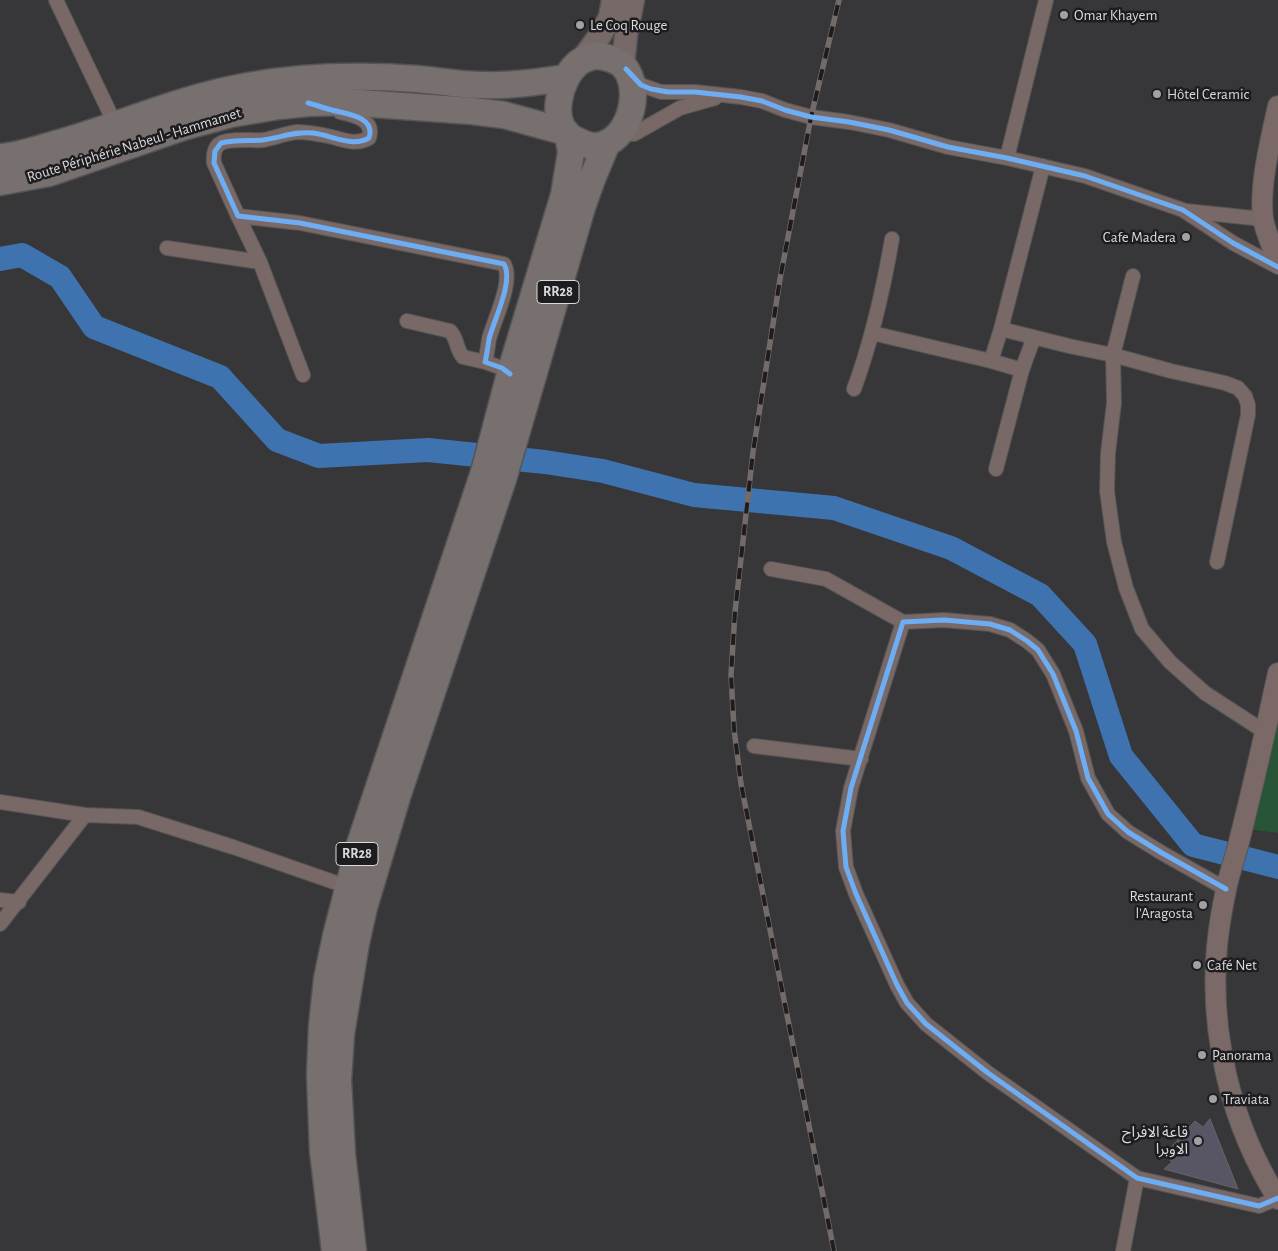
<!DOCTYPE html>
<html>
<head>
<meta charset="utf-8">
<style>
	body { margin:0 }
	canvas { display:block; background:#373638 }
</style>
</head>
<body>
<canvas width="1278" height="1251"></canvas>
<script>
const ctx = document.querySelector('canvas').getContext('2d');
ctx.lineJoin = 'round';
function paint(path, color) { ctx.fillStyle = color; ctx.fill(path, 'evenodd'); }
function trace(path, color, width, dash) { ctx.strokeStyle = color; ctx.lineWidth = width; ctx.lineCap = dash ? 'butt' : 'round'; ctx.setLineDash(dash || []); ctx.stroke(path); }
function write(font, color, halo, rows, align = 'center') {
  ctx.font = font + ' "Alegreya Sans","Noto Sans Arabic",sans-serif'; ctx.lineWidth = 5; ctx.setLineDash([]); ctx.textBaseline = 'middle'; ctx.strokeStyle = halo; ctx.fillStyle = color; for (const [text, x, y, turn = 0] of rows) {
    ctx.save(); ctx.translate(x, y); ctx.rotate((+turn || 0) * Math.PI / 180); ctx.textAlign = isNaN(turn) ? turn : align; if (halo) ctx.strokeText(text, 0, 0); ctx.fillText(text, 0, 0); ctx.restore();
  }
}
paint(new Path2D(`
	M1278,719V833L1248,829Z`), '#285437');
trace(new Path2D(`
	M0,259L22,255L60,277L94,327L220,377L277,440L319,456L428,450L545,462L603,471L694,495L834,508L951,548L1040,595L1085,644L1121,756L1193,845L1278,867`), '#3e73b0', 24);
const building = new Path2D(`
	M1210,1119L1238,1189L1164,1169L1172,1162L1164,1155L1195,1121L1203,1127Z`);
paint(building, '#585565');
trace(building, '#656466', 1);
const street = new Path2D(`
	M56,0L116,126
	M632,75L641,85L661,92H695L741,97L762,101L785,110L811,117L849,122L889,130L948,147L1007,158L1085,176L1183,210L1233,243L1278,267
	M340,112C353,115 375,119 369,138C355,146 342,139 328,136C318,134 307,132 297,132C286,133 275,138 263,140C252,141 231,138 221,143C214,146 213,157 214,163L238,216L300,223L504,264C514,281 494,320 489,339C488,346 487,354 485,362L502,368L510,374
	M619,133L634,134L680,108L715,98
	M1007,158L1046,0
	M1186,211L1263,219
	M238,216L260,262L303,375
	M167,248L260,262
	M1133,276L1113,355L1114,403L1108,453L1107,491L1114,542L1126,588L1142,629L1170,662L1205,693L1265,732
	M407,321L450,331C458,339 456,350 463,357L485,362
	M1001,329L1069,346L1113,355L1171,371L1225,383L1238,388L1245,396L1248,405V415L1217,562
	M872,333L991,361L1022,370
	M991,361L1001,329L1043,166
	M854,389C872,340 883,291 892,239
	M996,469L1022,370L1034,337
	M771,569L826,579L903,622
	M754,746L861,759
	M0,802L85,815L138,817L233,847L354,889
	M1226,889L1162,853L1128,832L1108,814L1088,778L1076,731L1053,674L1038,650L1027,641L1010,630L990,624L944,620L903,622L851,788L843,831L846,867L856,894L897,985L907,1003L926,1024L988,1073L1137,1178L1259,1206L1278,1198
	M0,900L19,902
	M0,924L85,815
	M1123,1251L1137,1178`);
const secondary = new Path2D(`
	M1278,106C1271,138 1259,185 1263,218C1265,232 1273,248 1278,262
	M1278,673C1266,729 1253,786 1239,842C1235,858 1229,874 1226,890C1222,908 1219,927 1217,946C1209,1033 1231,1125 1278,1199`);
const primary = new Path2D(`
	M581,61L601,34L610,17L613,0
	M623,66L626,35L633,0`);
const highway = new Path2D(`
	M594,56C604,56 618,59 625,68C643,92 629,142 597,146C588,147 580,142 572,138C548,123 559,80 577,64C582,59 588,58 594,56Z
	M0,157C20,156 40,148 59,143C122,125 183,97 248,86C304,76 362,75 418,79C439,81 461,85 482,85C510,86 538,82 565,78
	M0,182L49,173L183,127L231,114L279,106L308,103L345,102L472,111L504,115L566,132
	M335,1251L323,1151L320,1075L322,1026L327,979L336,936L359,847L484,472L510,374L564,195L571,152L568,135
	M353,1251L342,1154L338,1080L341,1034L356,943L364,907L397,797L503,479L582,207L592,179L607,143`);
trace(street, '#545456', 16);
trace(secondary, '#545456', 22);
trace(primary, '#545456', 25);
trace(highway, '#545456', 29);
trace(street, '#786866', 14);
trace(secondary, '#7a6967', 20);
trace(primary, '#766967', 22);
trace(highway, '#78706e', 26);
const rail = new Path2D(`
	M834,1251L741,784L734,729L731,675L735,612L753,452L780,279L811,117L839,0`);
trace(rail, '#736a69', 5.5);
trace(rail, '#1d1d1f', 4, [11]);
trace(new Path2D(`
	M626,69L641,85L651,89L668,92H695L741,97L762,101L785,110L811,117L849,122L889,130L948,147L1007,158L1085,176L1183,210L1233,243L1278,267
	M308,103C316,105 324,108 332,110C345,114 376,116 369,138C352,148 331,135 313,133C293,131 281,138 263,140C249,141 235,140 221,143L215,151L214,163L238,216L300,223L504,264C514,281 494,320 489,339C488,346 487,354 485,362L502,368L510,374
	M1226,889L1162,853L1128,832L1108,814L1088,778L1076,731L1053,674L1038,650L1027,641L1010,630L990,624L944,620L903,622L851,788L843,831L846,867L856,894L897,985L907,1003L926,1024L988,1073L1137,1178L1259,1206L1278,1198`), '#6dadf4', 5);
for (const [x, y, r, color] of [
	[1064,15,5,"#a1a1a3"],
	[580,25,5,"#a1a1a3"],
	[1157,94,5,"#a1a1a3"],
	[1186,237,5,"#a1a1a3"],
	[1203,905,5,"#a1a1a3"],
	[1197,965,5,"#a1a1a3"],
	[1202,1055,5,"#a1a1a3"],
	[1213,1099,5,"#a1a1a3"],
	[1198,1141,5,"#a1a1a3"]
]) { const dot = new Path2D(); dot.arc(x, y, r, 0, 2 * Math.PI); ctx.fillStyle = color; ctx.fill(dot); trace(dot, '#1d1d1f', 2); }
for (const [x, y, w] of [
	[558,292,42],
	[357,854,42]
]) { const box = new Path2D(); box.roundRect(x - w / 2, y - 11.5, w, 23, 4); ctx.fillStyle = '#1d1d1f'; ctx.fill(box); trace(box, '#dadadd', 1); }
write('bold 14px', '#dadadd', null, [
	["RR28",558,292],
	["RR28",357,854]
]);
write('15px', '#dadadd', '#1d1d1f', [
	["Omar Khayem",1074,15],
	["Le Coq Rouge",590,25],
	["Hôtel Ceramic",1167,94],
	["Cafe Madera",1176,237,"right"],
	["Restaurant",1193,896,"right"],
	["l'Aragosta",1193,913,"right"],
	["Café Net",1207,965],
	["Panorama",1212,1055],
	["Traviata",1223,1099],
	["قاعة الافراح",1188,1132,"right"],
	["الاوبرا",1188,1149,"right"]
], 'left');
write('15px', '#dadadd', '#1d1d1f', [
	["Route Périphérie Nabeul - Hammamet",134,145,-17]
]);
</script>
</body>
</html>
